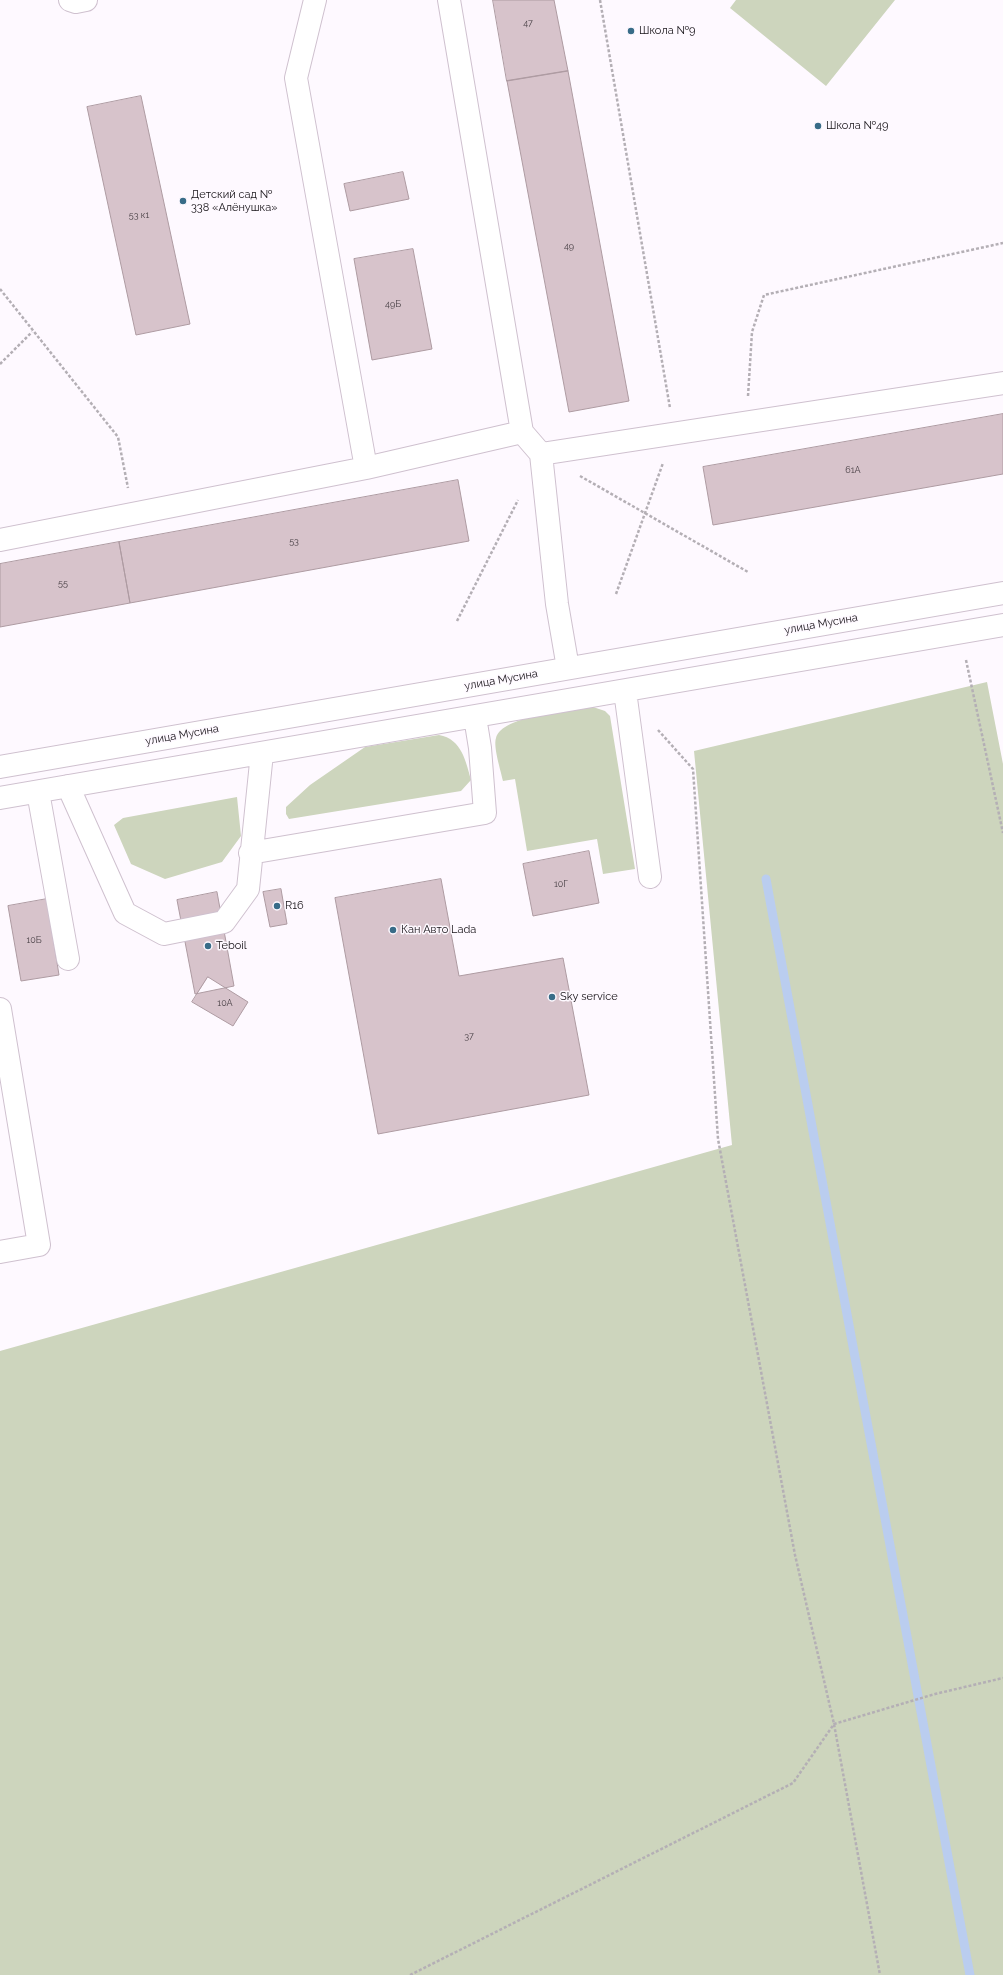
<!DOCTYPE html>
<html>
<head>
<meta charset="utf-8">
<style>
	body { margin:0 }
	canvas { display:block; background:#fef9ff }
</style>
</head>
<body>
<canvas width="1003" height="1975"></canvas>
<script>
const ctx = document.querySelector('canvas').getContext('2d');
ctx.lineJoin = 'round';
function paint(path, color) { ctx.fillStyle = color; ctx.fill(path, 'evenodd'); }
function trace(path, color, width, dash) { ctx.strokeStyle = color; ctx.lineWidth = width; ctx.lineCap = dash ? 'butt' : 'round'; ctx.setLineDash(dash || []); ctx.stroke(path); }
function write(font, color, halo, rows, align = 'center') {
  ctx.font = font + ' Raleway,sans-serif'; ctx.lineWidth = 3; ctx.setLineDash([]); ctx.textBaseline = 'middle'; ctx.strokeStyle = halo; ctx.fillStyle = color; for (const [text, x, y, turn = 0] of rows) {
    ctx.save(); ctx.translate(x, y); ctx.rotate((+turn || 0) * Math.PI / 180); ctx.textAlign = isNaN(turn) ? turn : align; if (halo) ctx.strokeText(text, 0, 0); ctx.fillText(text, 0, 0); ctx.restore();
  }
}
paint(new Path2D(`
	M736,0H895L826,86L730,8Z
	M987,682L1003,764V1975H0V1351L732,1145L694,751Z
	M593,707L605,711L610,716L635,869L603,874L597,839L527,851L515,779L503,781C501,771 493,747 496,738C502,715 571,711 593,707Z
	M439,735C462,739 466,762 471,780L461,791L289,819L286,814V807L310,785L365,747Z
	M237,797L241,836L222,862L165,879L131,864L114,825L123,818Z`), '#cdd5bd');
trace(new Path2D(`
	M766,879L970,1975`), '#bacdef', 9);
const building = new Path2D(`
	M493,0H554L568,71L507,81Z
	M568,71L629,401L569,412L507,81Z
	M141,96L190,324L136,335L87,107Z
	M403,172L409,199L350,211L344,184Z
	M413,249L432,349L372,360L354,259Z
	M1003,414V474L713,525L703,467Z
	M458,480L469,541L130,603L119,542Z
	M119,542L130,603L0,627V564Z
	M589,851L599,903L533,916L523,864Z
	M441,879L459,976L563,958L589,1095L378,1134L335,898Z
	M281,889L287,924L270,927L263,892Z
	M217,892L234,986L195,994L177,900Z
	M47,899L59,975L21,981L8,906Z
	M208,977L248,1002L233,1026L192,1002Z`);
paint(building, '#d7c3cb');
trace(building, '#ae9ba2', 1);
const minor = new Path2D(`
	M70,0L76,2L86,0
	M315,0L296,78L366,468
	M449,0L522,432L541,454L557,604L568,668
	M541,454L1003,383
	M0,540L366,468L522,432
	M625,691L650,877
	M0,767L1003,593
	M68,786L125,913L164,934L224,922L248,889L262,753
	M38,792L68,959
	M0,798L1003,625
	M250,853L485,813L480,748L475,717
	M0,1009L39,1245L0,1252`);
trace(minor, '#cfc1cf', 24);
trace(new Path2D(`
	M600,0L670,408
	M0,289L118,437L128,488
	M0,364L32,332
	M748,396L752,332L764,295L1003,243
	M580,476L748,572
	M616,594L663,463
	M457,621L518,500
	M966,660L1003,833
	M658,730L693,769L718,1139L795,1555L834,1724L880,1975
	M410,1975L793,1783L834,1724L935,1694L1003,1678`), '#b4afb5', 2.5, [3, 2]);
trace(minor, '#fff', 22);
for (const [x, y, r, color] of [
	[631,31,4,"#386c88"],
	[818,126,4,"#386c88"],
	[183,201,4,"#386c88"],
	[277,906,4,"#386c88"],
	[393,930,4,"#386c88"],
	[208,946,4,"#386c88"],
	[552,997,4,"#386c88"]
]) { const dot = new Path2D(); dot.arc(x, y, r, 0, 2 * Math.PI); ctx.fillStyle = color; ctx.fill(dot); trace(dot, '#fef9ff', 1.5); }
write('9px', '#463e43', null, [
	["47",528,23],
	["53 к1",139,215],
	["49",569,246],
	["49Б",393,304],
	["61А",853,470],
	["53",294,541],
	["55",63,583],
	["10Г",561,884],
	["10Б",34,940],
	["10А",225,1003],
	["37",469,1036]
]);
write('11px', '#151116', '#fef9ff', [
	["Школа №9",639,31],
	["Школа №49",826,126],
	["Детский сад №",191,195],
	["338 «Алёнушка»",191,208],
	["R16",285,906],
	["Кан Авто Lada",401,930],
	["Teboil",216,946],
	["Sky service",560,997]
], 'left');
write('11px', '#151116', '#fef9ff', [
	["улица Мусина",821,624,-10],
	["улица Мусина",501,680,-10],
	["улица Мусина",182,735,-10]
]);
</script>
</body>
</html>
